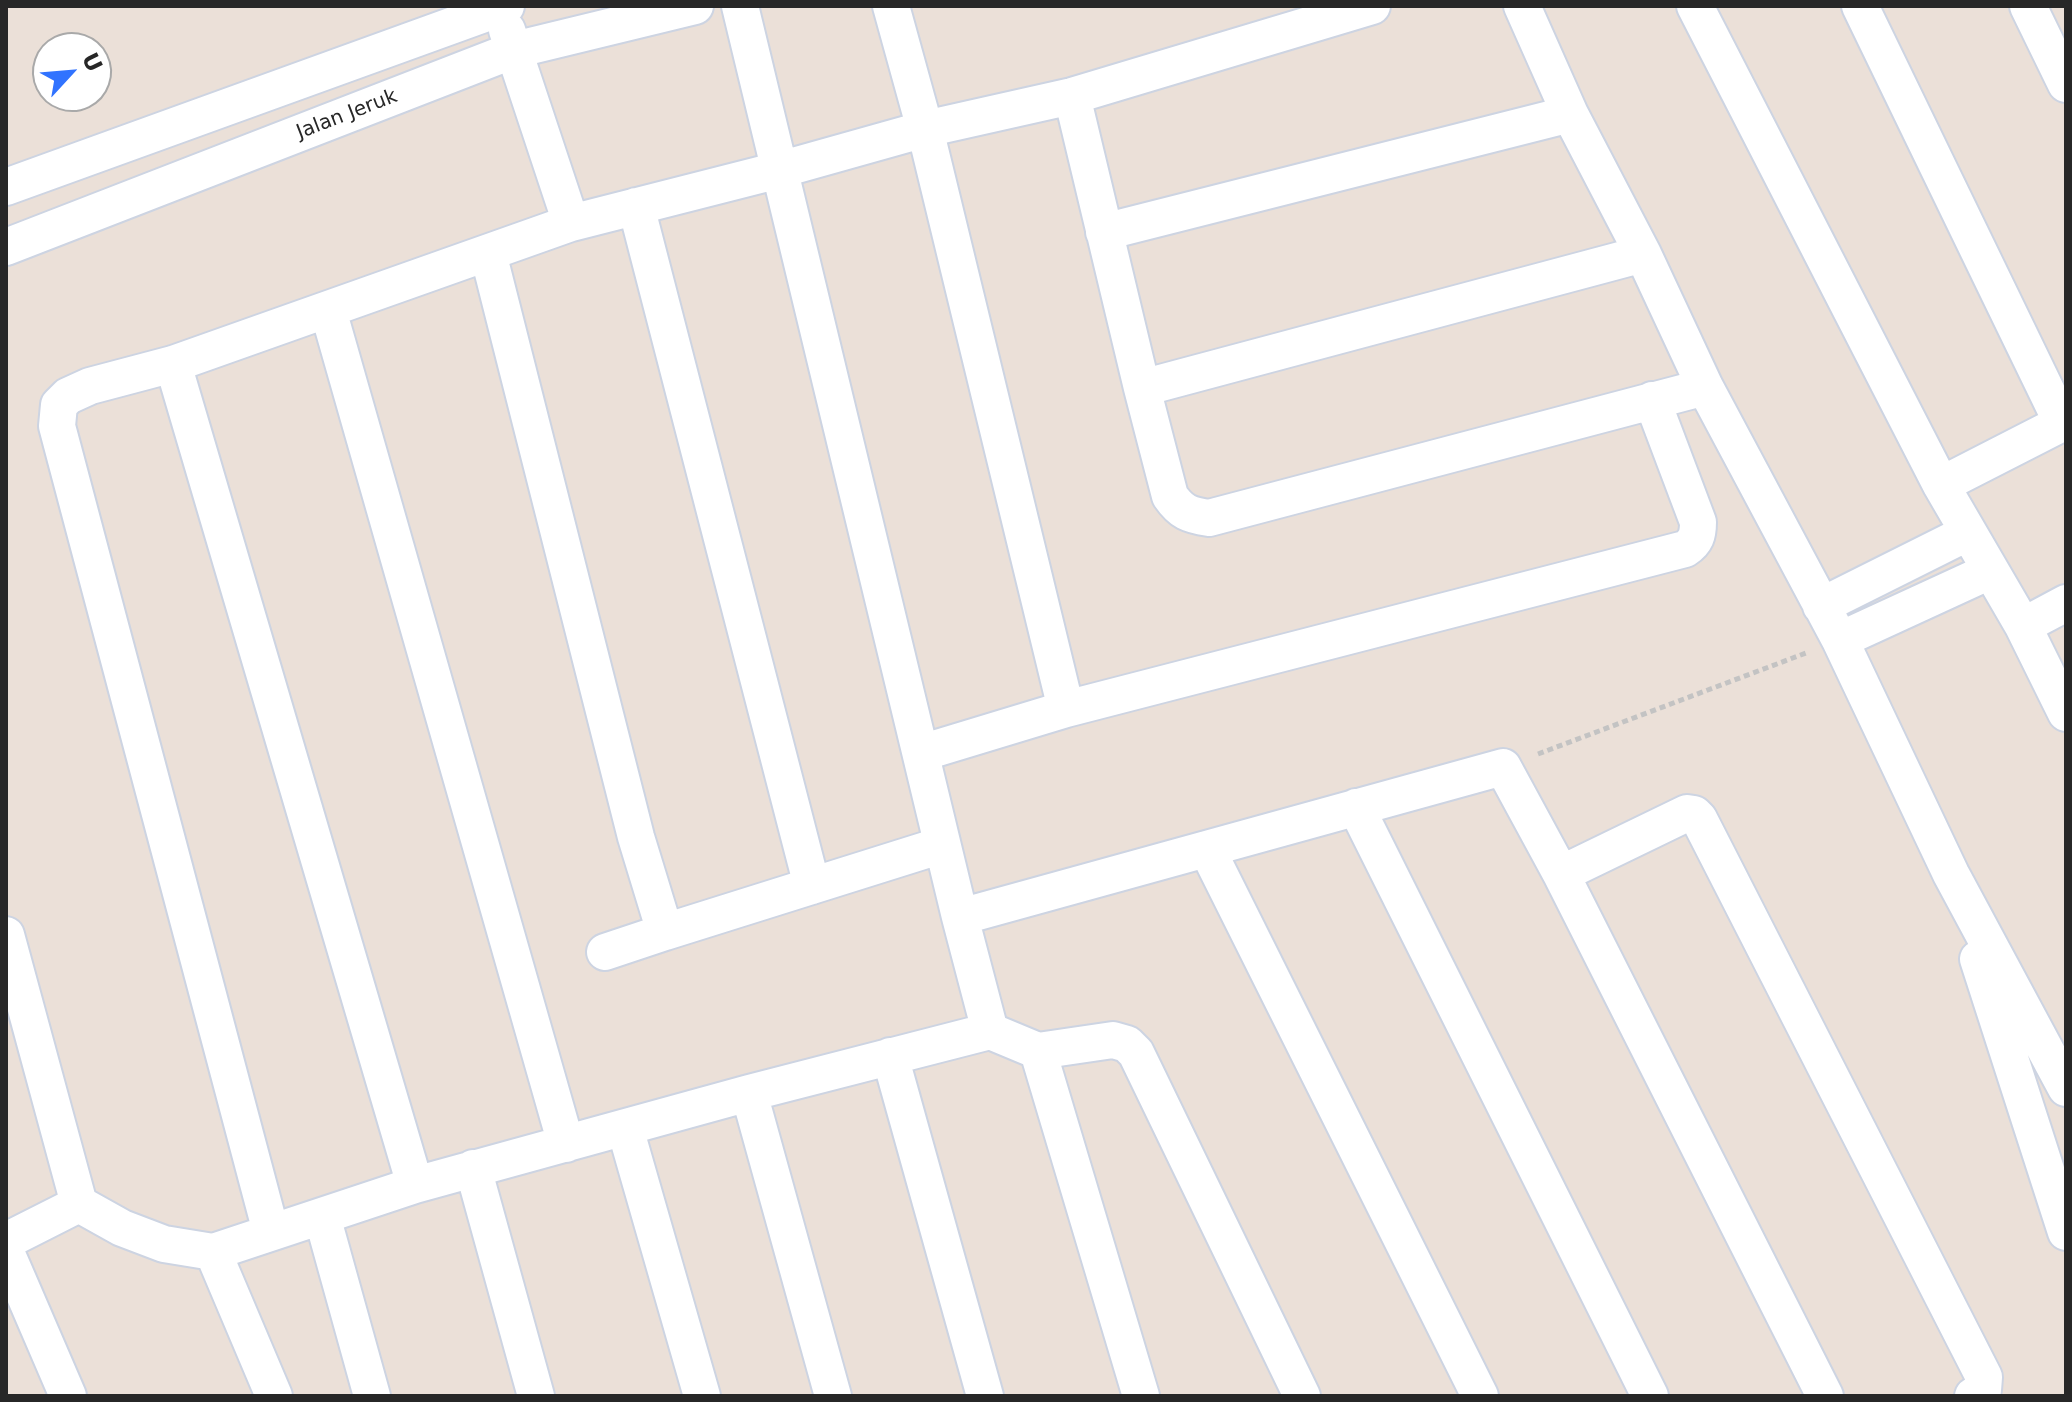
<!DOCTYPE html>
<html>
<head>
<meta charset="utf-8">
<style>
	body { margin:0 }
	#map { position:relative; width:2072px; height:1402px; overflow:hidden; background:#ebe0d8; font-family:"DejaVu Sans",sans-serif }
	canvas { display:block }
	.frame { position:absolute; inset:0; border:8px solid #272727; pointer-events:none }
	.north { position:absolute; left:32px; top:32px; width:80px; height:80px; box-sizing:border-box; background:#fff; border:2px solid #a9a9a9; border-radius:50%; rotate:64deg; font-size:22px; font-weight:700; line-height:32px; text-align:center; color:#272727 }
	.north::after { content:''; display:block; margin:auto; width:28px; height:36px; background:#3173ff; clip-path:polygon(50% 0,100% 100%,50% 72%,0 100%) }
</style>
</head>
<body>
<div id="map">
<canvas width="2072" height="1402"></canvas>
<div class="frame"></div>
<div class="north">U</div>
</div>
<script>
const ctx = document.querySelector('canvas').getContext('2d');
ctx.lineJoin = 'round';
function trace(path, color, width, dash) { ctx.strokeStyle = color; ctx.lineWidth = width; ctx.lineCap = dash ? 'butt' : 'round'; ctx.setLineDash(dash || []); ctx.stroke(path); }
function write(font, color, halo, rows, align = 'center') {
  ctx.font = font + ' "DejaVu Sans",sans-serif'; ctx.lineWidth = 6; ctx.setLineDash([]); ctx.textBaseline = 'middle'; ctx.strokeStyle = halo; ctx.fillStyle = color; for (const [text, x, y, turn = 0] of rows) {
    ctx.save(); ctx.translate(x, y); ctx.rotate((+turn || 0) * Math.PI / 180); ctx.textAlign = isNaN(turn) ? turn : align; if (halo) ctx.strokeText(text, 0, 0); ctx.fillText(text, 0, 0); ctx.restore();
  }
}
const minor = new Path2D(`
	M740,6L960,917L990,1031
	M891,6L925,129L1066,709
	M1522,6L1570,114L1643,254L1705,387L1840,640L1951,874L2066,1088
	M1695,6L1941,485L2023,626L2066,713
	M1860,6L2062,423
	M2028,6L2066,84
	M507,30L571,223
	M1072,96L1142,388L1170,496C1181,512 1189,515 1209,518L1705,387
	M6,187L506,6
	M636,206L812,886
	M1104,232L1570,114
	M6,247L514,50L695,6
	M488,253L636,837L665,932L942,845
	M328,310L566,1144
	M173,364L415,1185
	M1142,388L1643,254
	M1941,485L2066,421
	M1821,606L1967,533
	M2023,626L2066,603
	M1840,640L1990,571
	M921,753L1066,709L1685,549C1696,542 1698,535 1698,522L1652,400
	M1356,807L1650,1396
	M1207,849L1480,1396
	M1561,874L1687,813L1694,814L1699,819L1984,1377L1983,1390L1973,1396
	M960,917L1503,767L1561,874L1825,1396
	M6,935L79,1204L122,1228L164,1244L213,1252L415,1185L749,1093L990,1031L1038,1051L1113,1040L1127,1044L1136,1053L1302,1396
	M605,952L665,932
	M1978,959L2066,1232
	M1038,1051L1141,1396
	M890,1056L985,1396
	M749,1093L833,1396
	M625,1128L702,1396
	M473,1168L536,1396
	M322,1216L372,1396
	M271,1232L57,426L59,405L68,396L90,386L173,364L571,223L779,170L925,129L1072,96L1372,6
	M6,1241L79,1204
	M6,1252L68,1396
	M213,1252L274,1396`);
trace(minor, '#cdd4e2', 40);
trace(new Path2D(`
	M1538,754L1806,653`), '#c3c3c3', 5, [6, 4]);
trace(minor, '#fff', 36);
write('20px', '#272727', '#fff', [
	["Jalan Jeruk",347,115,-21]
]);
</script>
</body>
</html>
